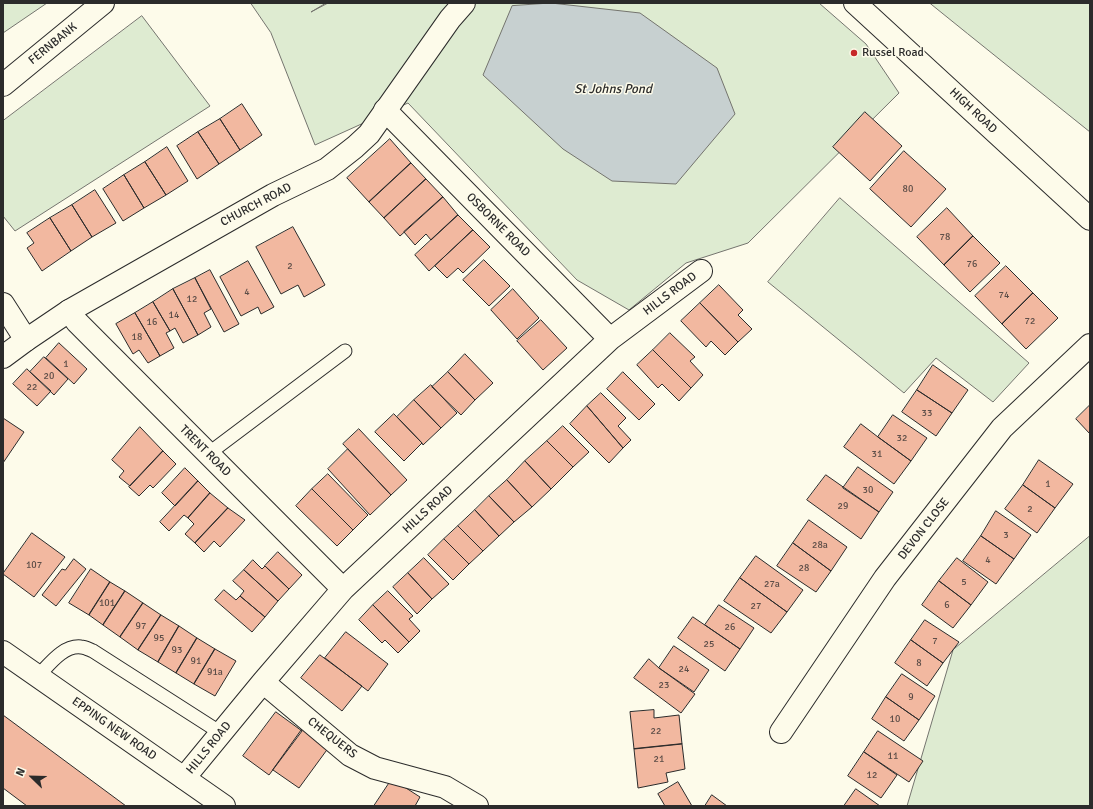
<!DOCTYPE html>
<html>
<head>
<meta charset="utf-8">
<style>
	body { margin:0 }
	#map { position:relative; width:1093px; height:809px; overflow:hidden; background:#fdfbea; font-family:Signika,sans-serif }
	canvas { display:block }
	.frame { position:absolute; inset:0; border:4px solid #2b2b2b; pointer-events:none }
	.north { position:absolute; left:12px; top:757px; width:40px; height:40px; -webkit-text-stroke:3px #fdfbea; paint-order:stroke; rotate:293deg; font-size:11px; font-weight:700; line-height:16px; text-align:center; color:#2b2b2b }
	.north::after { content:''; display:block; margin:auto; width:14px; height:18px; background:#2b2b2b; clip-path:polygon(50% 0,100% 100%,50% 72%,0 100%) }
</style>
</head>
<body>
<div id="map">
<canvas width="1093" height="809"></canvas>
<div class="frame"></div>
<div class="north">N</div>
</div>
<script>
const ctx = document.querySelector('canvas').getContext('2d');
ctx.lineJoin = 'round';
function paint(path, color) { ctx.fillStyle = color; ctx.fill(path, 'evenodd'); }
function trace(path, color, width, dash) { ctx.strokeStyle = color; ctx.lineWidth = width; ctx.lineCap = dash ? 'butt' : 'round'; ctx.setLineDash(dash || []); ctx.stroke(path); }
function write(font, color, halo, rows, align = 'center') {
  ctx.font = font + ' Signika,sans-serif'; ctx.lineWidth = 3; ctx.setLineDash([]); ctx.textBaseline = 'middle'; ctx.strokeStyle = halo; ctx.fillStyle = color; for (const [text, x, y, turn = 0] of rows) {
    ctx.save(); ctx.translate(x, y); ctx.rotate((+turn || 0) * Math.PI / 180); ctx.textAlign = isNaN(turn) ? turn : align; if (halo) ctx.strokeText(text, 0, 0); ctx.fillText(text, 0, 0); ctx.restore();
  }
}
const green = new Path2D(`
	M3,3H47L3,33Z
	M251,3H326L311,12L328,3H819L866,44L899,93L748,243L686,263L629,310L577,280L408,103L315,145L271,33Z
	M930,3H1090V132L968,34Z
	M142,16L210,106L15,231L3,216V121Z
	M840,198L1029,363L993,402L936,358L904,393L768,282Z
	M1090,536V806H907L953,650Z`);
paint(green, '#deebd1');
trace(green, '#74746e', 1);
const water = new Path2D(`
	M551,3L640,13L717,68L735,114L676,184L612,181L563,149L483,75L512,6Z`);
paint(water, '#c7d0d0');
trace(water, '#74746e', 1);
const building = new Path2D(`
	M242,104L262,135L240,150L220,119Z
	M865,112L902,146L870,181L833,147Z
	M220,119L240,150L219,164L198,132Z
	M198,132L219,164L197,179L177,146Z
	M390,139L411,163L369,202L347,178Z
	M167,147L188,181L166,195L145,162Z
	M904,151L946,189L911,227L870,189Z
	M145,162L166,195L144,208L124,175Z
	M411,163L426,179L384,218L369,202Z
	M124,175L144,208L123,221L103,189Z
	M426,179L443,197L400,236L384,218Z
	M95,190L116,223L92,237L72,205Z
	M443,197L458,215L431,240L426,234L415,245L404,232Z
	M72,205L92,237L71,251L50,218Z
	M947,208L973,236L944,265L917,237Z
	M458,215L473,230L429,271L415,255Z
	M50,218L71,251L42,271L27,248L34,243L27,233Z
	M293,227L325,285L304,297L298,285L281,294L256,247Z
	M473,230L490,247L463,273L458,268L447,278L435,266Z
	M973,236L1000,263L970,292L944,265Z
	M484,260L510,286L489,306L463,280Z
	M248,261L274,307L261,314L258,307L241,316L220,277Z
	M1006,266L1033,293L1002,324L975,296Z
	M210,270L239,324L224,332L195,278Z
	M195,278L211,309L204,313L211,327L198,335L173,289Z
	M719,285L743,310L738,315L752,329L738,342L700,303Z
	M173,289L198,335L183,343L175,328L170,331L153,302Z
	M513,289L539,318L517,339L491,310Z
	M1033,293L1058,318L1026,349L1002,324Z
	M153,302L170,331L166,333L174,348L160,356L135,313Z
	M700,303L738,342L725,355L711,341L706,347L681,321Z
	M135,313L160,356L148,363L139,350L133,354L116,324Z
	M541,320L567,348L543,370L517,341Z
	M670,333L695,357L690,361L703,375L691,388L653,350Z
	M59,343L87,369L74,384L46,358Z
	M653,350L691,388L679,401L662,384L658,388L637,365Z
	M465,354L493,383L475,400L448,372Z
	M44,357L68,379L54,395L30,372Z
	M933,365L968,390L952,413L917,390Z
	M27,369L51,391L37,406L13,384Z
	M448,372L475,400L461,415L432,387Z
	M623,372L655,404L639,420L607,389Z
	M431,385L457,413L441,428L414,400Z
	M917,390L952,413L936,436L902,412Z
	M601,393L626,418L618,426L631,440L623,448L587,406Z
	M414,400L441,428L423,445L422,443L397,417Z
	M1090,405V434L1076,419Z
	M587,406L623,448L609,463L570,424Z
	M394,414L422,443L404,461L375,432Z
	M893,415L927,438L911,461L878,437Z
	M3,418L24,432L3,463Z
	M861,424L878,437L911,461L894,484L844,447Z
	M563,426L589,452L573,467L547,441Z
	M140,427L163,451L130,486L119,477L124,471L112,460Z
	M359,429L407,480L391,495L343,444Z
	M547,441L573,467L551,489L525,461Z
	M348,449L391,495L370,515L328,469Z
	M163,451L176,464L153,488L150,485L139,496L129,487Z
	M1039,460L1073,484L1055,508L1023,485Z
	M525,461L551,489L532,507L507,480Z
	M858,467L893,492L879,512L843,488Z
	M185,468L198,481L175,506L162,493Z
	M328,474L368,515L353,530L312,489Z
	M826,475L879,512L861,539L807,500Z
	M507,480L532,507L514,522L489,496Z
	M198,481L210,493L188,518L184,515L169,531L160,522Z
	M1023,485L1055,508L1037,533L1005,509Z
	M312,489L353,530L337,546L296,506Z
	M210,493L228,508L195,543L185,534L194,524L188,518Z
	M489,496L514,522L499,536L475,510Z
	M228,508L245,520L220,547L214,541L204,552L195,543Z
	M475,510L499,536L483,551L458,526Z
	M996,511L1031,535L1014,559L981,536Z
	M809,520L847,547L831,571L793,543Z
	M458,526L483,551L469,564L444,539Z
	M32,533L65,557L34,597L3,574Z
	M981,536L1014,559L996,584L963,561Z
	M444,539L469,564L453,580L428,555Z
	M793,543L831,571L816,592L777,566Z
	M278,552L302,575L289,589L265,566Z
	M756,556L803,590L787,612L740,578Z
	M424,558L449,584L432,599L408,573Z
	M957,558L988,582L971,605L939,581Z
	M74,559L86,569L56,606L42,595L62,569L65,570Z
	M253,560L262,569L265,566L289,589L278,601L244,570Z
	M91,569L110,582L89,615L69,603Z
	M244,570L278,601L265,617L240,596L244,591L233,581Z
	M408,573L432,599L417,614L393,587Z
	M740,578L787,612L771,633L724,601Z
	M939,581L971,605L953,628L922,605Z
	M110,582L125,591L103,625L89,615Z
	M224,590L236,600L240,596L265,617L252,632L215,600Z
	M125,591L143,603L120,637L103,625Z
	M388,591L413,616L409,619L420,631L409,642L373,605Z
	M143,603L161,615L138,650L120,637Z
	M373,605L409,642L398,653L385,640L382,643L359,620Z
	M719,605L754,628L740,649L705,625Z
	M161,615L179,626L158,662L138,650Z
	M693,617L740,649L725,671L678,638Z
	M925,620L959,642L943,663L911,640Z
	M179,626L197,638L176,673L158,662Z
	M346,632L388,664L368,691L325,658Z
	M197,638L215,649L194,684L176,673Z
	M911,640L943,663L927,686L895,663Z
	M674,646L709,670L694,692L659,668Z
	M215,649L236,661L215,696L194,684Z
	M320,655L362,686L342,711L301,678Z
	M649,659L659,668L695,694L681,713L634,678Z
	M902,674L935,696L919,720L886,697Z
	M886,697L919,720L904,741L872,719Z
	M654,710V718L679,715L682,744L634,749L630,712Z
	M276,712L302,731L269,775L243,756Z
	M3,715L126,806H27L3,788Z
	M303,728L329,747L299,788L273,770Z
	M878,731L923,761L909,782L864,752Z
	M682,744L685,769L666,773L668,782L638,788L634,749Z
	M864,752L897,775L881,798L848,776Z
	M392,779L420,797L415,806H374Z
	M678,782L692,806H665L658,794Z
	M856,789L880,806H844Z
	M712,795L727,806H705Z`);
paint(building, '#f2b8a0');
trace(building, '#2b2b2b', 1);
const lane = new Path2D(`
	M208,454L345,351
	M38,676C49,665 63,645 81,647C85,647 90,650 93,651L221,733`);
const street = new Path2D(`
	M3,85L103,3
	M385,110L610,339
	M3,304L26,340
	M69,311L77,322L343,589
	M263,682L350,755L375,768L445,787L477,806
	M781,732L885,578L1002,428L1090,345
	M184,778L263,682L343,589L610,339L701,271`);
const secondary = new Path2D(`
	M3,357L26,340L69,311L273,195L327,169L355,147L369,134L450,19L464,3`);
const primary = new Path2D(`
	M855,3L1090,219
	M3,652L224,806`);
trace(lane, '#2b2b2b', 15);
trace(street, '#2b2b2b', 24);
trace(secondary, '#2b2b2b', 24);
trace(primary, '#2b2b2b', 24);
trace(lane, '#fdfbea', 13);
trace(street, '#fdfbea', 22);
trace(secondary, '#fdfbea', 22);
trace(primary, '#fdfbea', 22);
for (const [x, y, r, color] of [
	[854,53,4,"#c62828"]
]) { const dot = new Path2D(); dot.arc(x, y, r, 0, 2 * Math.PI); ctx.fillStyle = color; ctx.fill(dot); trace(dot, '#fdfbea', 1.5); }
write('10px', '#5d4e48', null, [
	["80",908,189],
	["78",945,237],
	["76",972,264],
	["2",290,266],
	["4",247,292],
	["74",1004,295],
	["12",192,299],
	["14",174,315],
	["72",1030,321],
	["16",152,322],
	["18",137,337],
	["1",66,364],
	["20",49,376],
	["22",32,387],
	["33",927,413],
	["32",902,438],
	["31",877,454],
	["1",1048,484],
	["30",868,490],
	["29",843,506],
	["2",1030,509],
	["3",1006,535],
	["28a",820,545],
	["4",988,560],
	["107",34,565],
	["28",804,568],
	["5",964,582],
	["27a",772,584],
	["101",107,603],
	["6",947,605],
	["27",756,606],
	["97",141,626],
	["26",730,627],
	["95",159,638],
	["7",935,641],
	["25",709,644],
	["93",177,650],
	["91",196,661],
	["8",919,663],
	["24",684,669],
	["91a",215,672],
	["23",664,685],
	["9",911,697],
	["10",895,719],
	["22",656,731],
	["11",893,756],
	["21",659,759],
	["12",872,775]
]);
write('12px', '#2b2b2b', '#fdfbea', [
	["FERNBANK",53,44,-39],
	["HIGH ROAD",973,111,43],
	["CHURCH ROAD",256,205,-28],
	["OSBORNE ROAD",498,225,45],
	["HILLS ROAD",670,294,-37],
	["TRENT ROAD",205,451,45],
	["HILLS ROAD",428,510,-43],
	["DEVON CLOSE",924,529,-52],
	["EPPING NEW ROAD",114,729,35],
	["CHEQUERS",332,738,38],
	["HILLS ROAD",209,748,-51]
]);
write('12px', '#2b2b2b', '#fdfbea', [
	["Russel Road",862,53]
], 'left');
write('italic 13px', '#2b2b2b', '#fdfbea', [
	["St Johns Pond",613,90]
]);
</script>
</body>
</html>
